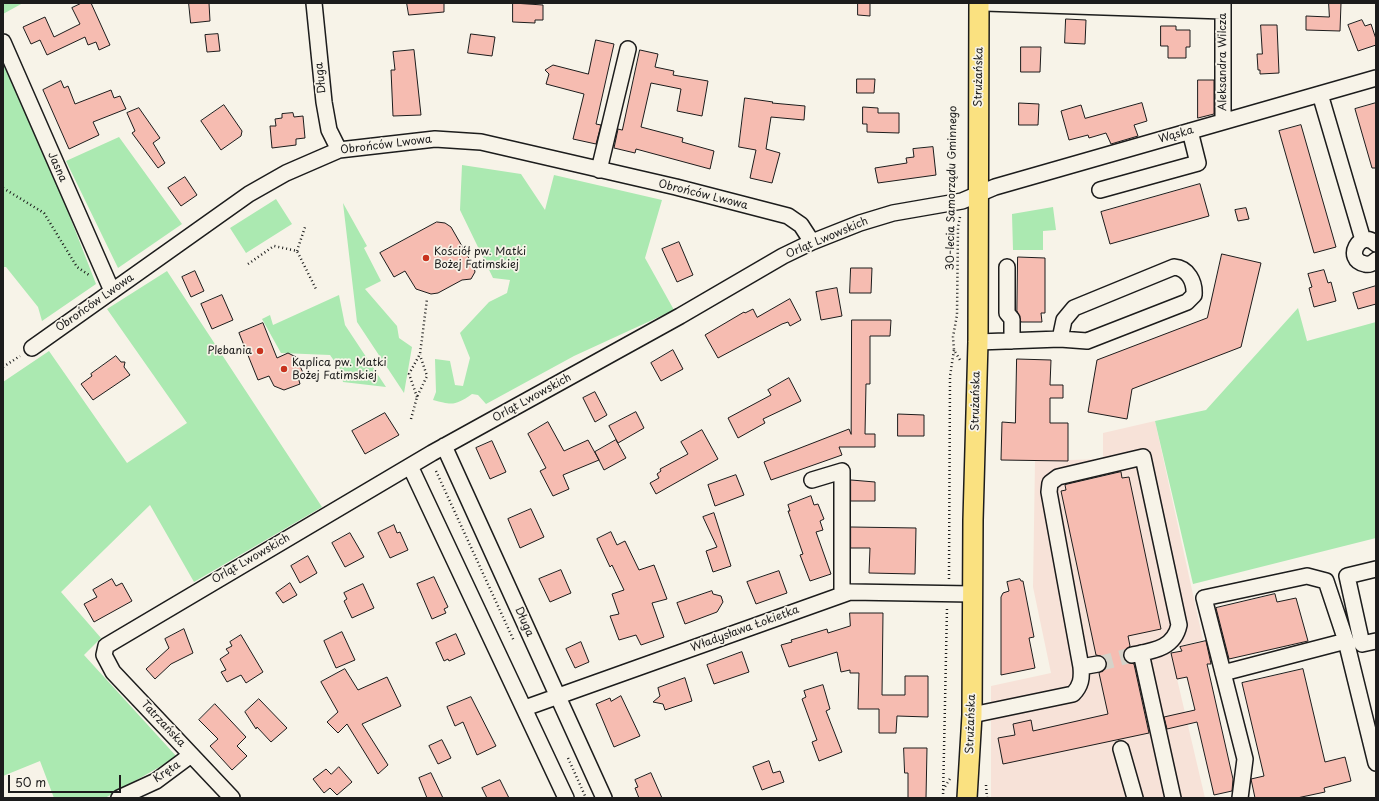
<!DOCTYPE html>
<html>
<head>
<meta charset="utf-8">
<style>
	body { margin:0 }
	#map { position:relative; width:1379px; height:801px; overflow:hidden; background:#f7f3e8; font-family:"Playpen Sans",sans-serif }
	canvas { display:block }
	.frame { position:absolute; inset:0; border:4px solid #1c1c1c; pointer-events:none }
	.scale { position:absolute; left:8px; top:775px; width:113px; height:18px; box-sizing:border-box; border:2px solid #1c1c1c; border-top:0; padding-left:5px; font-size:12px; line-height:14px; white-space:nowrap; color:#1c1c1c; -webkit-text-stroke:3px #f7f3e8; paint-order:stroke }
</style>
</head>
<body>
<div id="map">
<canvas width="1379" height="801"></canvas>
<div class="frame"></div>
<div class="scale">50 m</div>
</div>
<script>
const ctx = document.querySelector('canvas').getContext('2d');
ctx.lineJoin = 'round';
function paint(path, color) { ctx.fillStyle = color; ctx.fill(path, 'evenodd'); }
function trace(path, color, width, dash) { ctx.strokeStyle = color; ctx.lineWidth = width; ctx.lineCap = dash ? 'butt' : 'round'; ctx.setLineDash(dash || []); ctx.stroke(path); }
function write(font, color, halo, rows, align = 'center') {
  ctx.font = font + ' "Playpen Sans",sans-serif'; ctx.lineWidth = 3.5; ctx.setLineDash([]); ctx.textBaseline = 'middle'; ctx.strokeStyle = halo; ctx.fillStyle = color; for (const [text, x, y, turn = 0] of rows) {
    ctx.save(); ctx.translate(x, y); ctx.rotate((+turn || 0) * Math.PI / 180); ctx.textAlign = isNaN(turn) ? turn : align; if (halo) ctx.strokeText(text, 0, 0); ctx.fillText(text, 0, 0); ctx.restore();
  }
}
paint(new Path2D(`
	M1155,421L1203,640L1170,649L1205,798H991V686L1051,673L1033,587L1035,461L1103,459V433Z`), '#f7e2d8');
paint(new Path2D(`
	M3,3H23L3,14Z
	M3,63L51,168L96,284L42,321L38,307L6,267H3Z
	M119,137L182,224L118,268L66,161Z
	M462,165L521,174L545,210L554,175L662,200L645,258L674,310L574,356L486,404L478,395L472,394C455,406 452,405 433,400L436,392L435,359L450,361L455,385L463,386L470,358L460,333L489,302L507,293L510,280L493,278L460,210Z
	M276,199L292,224L246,253L230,228Z
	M343,203L367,246L364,248L381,281L365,289L397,326L399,338L412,347L404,393L357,322Z
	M1053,207L1056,230L1043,231V250H1013L1012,214Z
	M167,271L322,507L194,582L150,505L61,592L101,638L84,655L177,757L105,798H54L40,761L3,776V382L49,351L127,463L187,423L107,309Z
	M339,295L345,325L386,387L343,382L340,369L330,355L281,353L262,319L270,315L273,325Z
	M1298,308L1307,341L1376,322V538L1193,584L1155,421L1206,410Z`), '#abe9b1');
const building = new Path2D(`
	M82,3H91L110,45L99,50L96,42L88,45L85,37L47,55L40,40L31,44L23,27L45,17L54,37L80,24L72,8Z
	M189,3H209L210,21L191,23Z
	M407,3H444V12L409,15Z
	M513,3L543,5V20H535V23L513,22Z
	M858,3H870V16L858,15Z
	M1329,3H1341L1340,31L1306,30V16L1329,17Z
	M1066,19L1086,20L1085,44L1065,43Z
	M1362,20L1365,26L1371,24L1376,39V45L1358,51L1348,25Z
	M1261,25H1277L1279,73L1260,74V70H1258L1257,54H1262Z
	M1161,26H1176V30H1190V47H1186V58H1168V46H1161Z
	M218,34L220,51L207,52L205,35Z
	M471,34L495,37L492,56L468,53Z
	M596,40L614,44L596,124L601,125L596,144L573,139L584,94L546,84L549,74L545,70L553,65L588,74Z
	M1021,47H1041L1040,72H1021Z
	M414,50L421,115L393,116L391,70H395L393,52Z
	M640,50L658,54L655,67L674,71L673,75L708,81L702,116L677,111L681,89L651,83L641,127L683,138L682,142L714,151L710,169L636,149L635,153L614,148L618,129L622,130Z
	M857,79H875L874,93H857Z
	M1198,80H1214V114L1198,118Z
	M61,81L64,88L68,86L75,104L111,90L114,98L120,96L126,109L93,122L99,135L69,149L43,90Z
	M745,98L773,102L772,103L805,106L804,120L771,117L766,149L780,153L772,183L750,178L756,150L739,147Z
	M1019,103L1039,104L1038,125H1019Z
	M1142,103L1147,121L1134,125L1138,136L1111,144L1106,133L1089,138L1088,135L1069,140L1061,111L1081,105L1085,118Z
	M1376,103V168H1372L1355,109Z
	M224,105L242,131L241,136L221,150L201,121Z
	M863,107L878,108V113H899V133L867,132V124H863Z
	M139,108L160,138L153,143L165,163L158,168L132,133L135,131L127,113Z
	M293,113L294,117L303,116L305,138L296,139V145L272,148L270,126H276L275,119L282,118V114Z
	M1301,125L1336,247L1314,253L1279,131Z
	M933,147L936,175L878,183L875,168L907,163L906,158L914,157L913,149Z
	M185,177L197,195L181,206L168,188Z
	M1200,184L1209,216L1110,244L1101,212Z
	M1246,208L1249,219L1238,221L1235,210Z
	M437,222L445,223L451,227L474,267L475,272L471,279L462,280L438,293L431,294L416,289L405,271L394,277L380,253Z
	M679,242L693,275L677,282L662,249Z
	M1222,254L1261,263L1241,347L1132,389L1127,419L1088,412L1097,360L1207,318Z
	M1018,257L1045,258V313H1041L1042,322H1021L1017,311Z
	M851,268H872L871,293H850Z
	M1324,270L1328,283L1331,282L1336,301L1314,307L1309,288L1312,287L1308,274Z
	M195,271L204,291L191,297L182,277Z
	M1376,286V304L1358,309L1353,293Z
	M837,288L842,316L821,320L816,292Z
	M222,295L233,320L212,329L201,304Z
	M790,299L801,320L790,326L788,322L782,324L718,358L705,335L744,312L745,313L753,309L757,317Z
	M852,320H891L890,336H870V384H866L865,434H875V447H839L842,455L771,480L764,462L849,429L851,434Z
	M263,323L277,358L288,353L296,357L304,375L298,377L300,384L284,390L274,386L269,376L258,380L239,333Z
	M673,350L683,369L661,381L651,363Z
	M116,356L121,362H125L124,367L130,375L93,400L81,384L92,376L91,374Z
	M1017,359L1051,360L1050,385H1063V398H1050V423H1068V461L1001,460L1002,422L1015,423Z
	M789,378L801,401L763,419L765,423L738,438L728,418L771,395L768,390Z
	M595,392L607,415L595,422L583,398Z
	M636,412L644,428L618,443L609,426Z
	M385,413L399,435L365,454L352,431Z
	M898,414L924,415V436H898Z
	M548,422L564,451L588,440L599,460L563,475L569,489L553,496L540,471L546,468L528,434Z
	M702,430L718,459L656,494L650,483L659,478L657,474L661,471L660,469L688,454L681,442Z
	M616,440L626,458L604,470L595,452Z
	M492,441L506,472L490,479L476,448Z
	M1121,472L1122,478L1129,477L1161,629L1128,636L1130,646L1123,652L1125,661L1134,664L1149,733L1003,764L998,738L1015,735L1013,724L1031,720L1033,731L1108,714L1099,673L1106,667L1107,662L1101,656L1096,655L1061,491L1066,490L1065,485Z
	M736,475L744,495L715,506L708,485Z
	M851,480L875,482V501H851Z
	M811,496L814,505L818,504L824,519L820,521L823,530L816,532L831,574L810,581L800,555L803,554L788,511H790L788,505Z
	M531,509L544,537L520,548L508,519Z
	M714,513L731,566L713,572L706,551L717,547L703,517Z
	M394,525L397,533L400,532L408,550L390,558L378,533Z
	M851,527L916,528L915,574L869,573L870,548H851Z
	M611,532L617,545L625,541L639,570L654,565L667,599L652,603L664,637L641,645L636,635L619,640L610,616L619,614L612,594L624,590L612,565L610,567L597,539Z
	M350,533L364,557L345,567L332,543Z
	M308,556L317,573L300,583L291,566Z
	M561,570L571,593L550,602L539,579Z
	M779,571L787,593L756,604L747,582Z
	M434,577L448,607L444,609L446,613L432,619L417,584Z
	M112,579L116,586L122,583L132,601L94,622L84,604L97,597L93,590Z
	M1020,579L1021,581H1023L1034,637L1029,638L1035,668L1001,675V597L1003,593L1009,591L1007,582Z
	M290,583L297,595L283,603L276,593Z
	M363,584L374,608L352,618L344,601L347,599L344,593Z
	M712,591L713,594L721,596L723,602L717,612L685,624L677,603Z
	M1275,594L1277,602L1296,598L1308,641L1229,659L1216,608Z
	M850,613H883L882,695H905V676H928V717L897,716L896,733H879V709H858L859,673H850V670L841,672L837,652L789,667L781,645L792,642L791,640L827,629L828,633L850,626Z
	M184,629L193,653L171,664L155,679L146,669L169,648L165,639Z
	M342,632L355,660L336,668L324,641Z
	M456,634L465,654L449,661L448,659L444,661L436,643Z
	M241,635L263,672L246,683L241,675L227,682L221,672L226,670L220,659L229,653L226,649L232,646L230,642Z
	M1206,641L1211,664H1207L1233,779L1232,791L1214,795L1197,722L1167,729L1164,717L1195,710L1187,677L1177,679L1171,653L1182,651L1180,647Z
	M581,642L589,662L575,668L566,649Z
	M742,652L749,672L714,684L707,665Z
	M345,669L358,690L387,677L401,706L362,724L388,765L378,774L347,724L338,733L327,722L338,712L321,682Z
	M1303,669L1325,762L1345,757L1351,781L1324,788L1325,792L1297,798H1255L1251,779L1264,776L1242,683Z
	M685,678L692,701L665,710L663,704L653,702L660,696L658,688Z
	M823,685L830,709L826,711L842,752L819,761L812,742L817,740L802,699L806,697L804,691Z
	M621,696L640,736L614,747L596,704L610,698L611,701Z
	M471,697L496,746L477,755L463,722L455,726L447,707Z
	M259,699L287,728L271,742L257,727L256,729L245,712Z
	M215,704L246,737L237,746L247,756L232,770L210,746L218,739L199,720Z
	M442,740L451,758L438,764L429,746Z
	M904,748H927L926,798H908V773H905Z
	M769,761L773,773L780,771L784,782L762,790L753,767Z
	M339,767L352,782L337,795L330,788L324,793L313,779L326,769L331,774Z
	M431,773L443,798H427L419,778Z
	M651,773L662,798H639L635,788L638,787L635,780Z
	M500,780L509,798H487L482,788Z`);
paint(building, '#f6bcb1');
trace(building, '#1c1c1c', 1);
trace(new Path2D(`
	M1098,664L1132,655`), '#d6d3c9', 15, [15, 8]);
const minor = new Path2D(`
	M314,3L324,102L329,130L339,150
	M985,3L1223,11
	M3,42L112,291
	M1320,94L1363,240
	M1223,121V3
	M599,170L628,49
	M1100,190L1198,163L1190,131
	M1376,244C1360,228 1343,260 1365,264C1369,265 1373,263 1376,260
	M1007,267V313L1012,319V341
	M978,342L1060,339L1087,341L1187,302L1194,295C1195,282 1188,268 1174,267L1074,308L1064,320L1060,339
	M32,348L249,194L286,173L339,150L435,139L481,142L676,187L788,216L801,225L812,242
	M444,446L604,798
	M410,466L566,798
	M812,480L842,471V594
	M1376,569L1347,576L1362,644L1376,641
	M1141,653L1173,798
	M1081,667L1098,664
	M1223,673L1346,641
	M525,708L850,592L972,594
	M972,715L1073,694C1081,686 1082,678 1081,667L1049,492L1050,483L1058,477L1143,457L1179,625C1174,649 1152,651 1132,655
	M1121,749L1135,798
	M119,798L156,781L191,755
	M232,798L113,672L104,655L106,646L432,453L680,316L783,256L812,242L860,223L893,213L962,201L995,187L1376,78
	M1240,798L1245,759L1204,598L1307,576L1326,581L1346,641L1376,763`);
const major = new Path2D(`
	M967,798L972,715L973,520L978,342L979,3`);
trace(minor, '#1c1c1c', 18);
trace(major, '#1c1c1c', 22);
trace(new Path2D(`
	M3,188L44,213L77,267L89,275
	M960,217L958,227L957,315L953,337L954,350L960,360
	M297,251L305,227
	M248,264L274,246L297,251L316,289
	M3,367L20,356
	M417,397L409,374L420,354L427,299
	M411,419L417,397L427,376L420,355
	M436,471L514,641
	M949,579L950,376L954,350
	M568,758L586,798
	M986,785L987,798
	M943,790L951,777
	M943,798L947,608`), '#1c1c1c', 2.5, [1, 3]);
trace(minor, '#f7f3e8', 15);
trace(major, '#fae180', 19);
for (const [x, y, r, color] of [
	[426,258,4,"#c8321e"],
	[260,351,4,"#c8321e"],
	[284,369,4,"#c8321e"]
]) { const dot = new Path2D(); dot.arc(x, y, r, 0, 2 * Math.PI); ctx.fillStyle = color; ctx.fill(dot); trace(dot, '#f7f3e8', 1.5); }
write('11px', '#1c1c1c', '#f7f3e8', [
	["Aleksandra Wilcza",1223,62,-90],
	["Strużańska",979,77,-89],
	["Długa",321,78,-96],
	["Wąska",1176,135,-16],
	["Obrońców Lwowa",386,145,-7],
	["Jasna",57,167,66],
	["30-lecia Samorządu Gminnego",952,188,-89],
	["Obrońców Lwowa",703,195,14],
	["Orląt Lwowskich",827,238,-23],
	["Obrońców Lwowa",95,303,-35],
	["Orląt Lwowskich",532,398,-29],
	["Strużańska",976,401,-89],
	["Orląt Lwowskich",251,559,-30],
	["Długa",524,622,66],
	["Władysława Łokietka",745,629,-20],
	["Tatrzańska",163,724,47],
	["Strużańska",971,724,-88],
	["Kręta",167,772,-34]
]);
write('11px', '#1c1c1c', '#f7f3e8', [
	["Kościół pw. Matki",434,252],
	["Bożej Fatimskiej",434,265],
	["Plebania",252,351,"right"],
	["Kaplica pw. Matki",292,363],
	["Bożej Fatimskiej",292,376]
], 'left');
</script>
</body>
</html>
